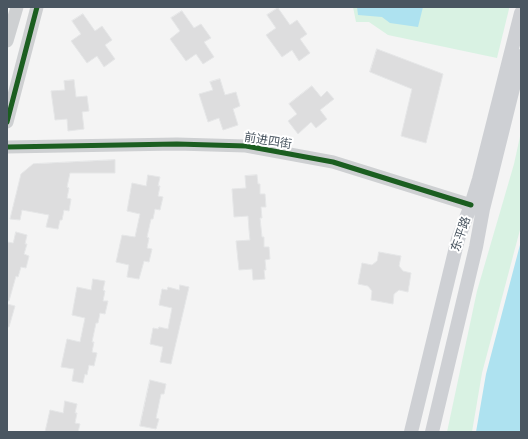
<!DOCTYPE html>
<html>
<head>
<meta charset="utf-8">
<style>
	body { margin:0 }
	#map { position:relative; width:528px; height:439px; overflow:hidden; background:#f4f4f4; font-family:Quicksand,sans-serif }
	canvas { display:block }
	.frame { position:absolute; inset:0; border:8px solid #4a5661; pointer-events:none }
</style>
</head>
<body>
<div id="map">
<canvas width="528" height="439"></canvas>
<div class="frame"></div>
</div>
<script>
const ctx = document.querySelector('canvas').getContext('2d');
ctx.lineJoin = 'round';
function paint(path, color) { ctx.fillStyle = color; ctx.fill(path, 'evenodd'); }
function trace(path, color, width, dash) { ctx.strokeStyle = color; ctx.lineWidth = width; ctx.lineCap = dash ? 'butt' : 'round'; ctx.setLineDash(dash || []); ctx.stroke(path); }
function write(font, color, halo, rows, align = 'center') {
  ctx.font = font + ' Quicksand,"Noto Sans SC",sans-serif'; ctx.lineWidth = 4; ctx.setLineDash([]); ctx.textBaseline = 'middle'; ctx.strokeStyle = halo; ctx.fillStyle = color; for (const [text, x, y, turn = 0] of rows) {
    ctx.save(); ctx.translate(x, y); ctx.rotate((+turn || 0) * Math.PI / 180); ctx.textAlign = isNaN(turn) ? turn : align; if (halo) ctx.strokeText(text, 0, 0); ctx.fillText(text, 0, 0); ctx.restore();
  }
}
paint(new Path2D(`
	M353,7H509V9L497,58L388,35L369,22H356Z
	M521,132V226L482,373L472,432H447L477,291L514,164Z`), '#d9f2e3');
paint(new Path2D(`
	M357,7H423L418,27L390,23L382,17L358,15Z
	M521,241V432H476L486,374Z`), '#aee2f0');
const building = new Path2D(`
	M278,8L290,25L297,20L307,34L300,39L310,53L299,61L292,50L282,57L266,35L276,28L267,15Z
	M182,11L194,28L201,24L211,38L204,42L214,57L203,64L196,54L186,61L170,39L180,31L171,18Z
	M83,14L95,31L102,26L112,40L105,45L115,59L104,67L97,56L87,63L71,41L81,34L72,21Z
	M377,49L443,74L426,143L401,136L412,89L370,72Z
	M220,79L225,95L236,92L240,106L233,109L238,125L223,130L219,118L208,122L199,94L213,90L210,82Z
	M74,80L76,97L87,96L89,111L82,112L84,129L68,131L67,119L55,120L51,91L65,90L64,81Z
	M312,86L321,97L327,91L334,99L320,110L327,119L316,128L311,122L298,134L288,121L297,114L289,104Z
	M115,160V173H70L67,187L69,188L67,198L71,199L69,211L64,210L62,220H60L58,229L46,227L49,215L22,210L20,220L10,219L21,174L33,164Z
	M148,175L160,177L158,186H160L158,196L163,197L160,210L155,209L153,219H151L147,237L149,238L147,248L152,249L149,262L144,261L139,279L127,277L129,265L116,262L122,235L135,237L140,214L127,211L132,183L146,186Z
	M257,175L258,184H260V194H265L266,207H261L262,218H260L262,237H264V247H269L270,259L265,260L266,270H264L265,279L253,280L252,269L239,270L236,241L250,240L249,230L248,216L234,217L232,189L246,188L245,176Z
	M16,232L27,235L25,244H27L24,254L29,256L26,268L21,267L18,277L16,276L9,301H7V242L13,243Z
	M379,252L401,256L399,266L403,271L411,273L408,292L399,290L394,294L393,304L371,300L372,291L368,286L358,284L362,263L372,265L377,261Z
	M93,279L105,281L103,290L105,291L103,301H108L105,314L100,313L98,323H96L92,342H94L92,352L97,353L94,366L89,365L87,375L85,374L83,383L72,381L74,369L61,367L67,339L80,342L85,318L72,315L77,287L91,290Z
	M180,285L189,287L171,364L160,362L163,347L150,344L153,328L158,329L159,327L168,329L172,308L159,305L162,289L167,290L168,287L179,290Z
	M7,304L15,306L9,327H7Z
	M150,380L166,384L164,394H161L156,418L159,419L156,429L140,426Z
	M65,401L77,404L75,413H77L75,423L80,424L78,432H45L50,410L63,413Z`);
paint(building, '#ddddde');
trace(building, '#e5e6e7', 1);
trace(new Path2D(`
	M7,41L17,7
	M7,122L37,7
	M7,147L177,144L246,146L333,162L471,205`), '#ced0d2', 13);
trace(new Path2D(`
	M411,432L458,239L471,205L479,179L521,13
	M432,432L476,247L483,209L521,56`), '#ced0d4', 14);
trace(new Path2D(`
	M7,122L37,7
	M7,147L177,144L246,146L333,162L471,205`), '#1b5e20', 5);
write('12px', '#4a5661', '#fff', [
	["前进四街",268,141,9],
	["东平路",461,234,-71]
]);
</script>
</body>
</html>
